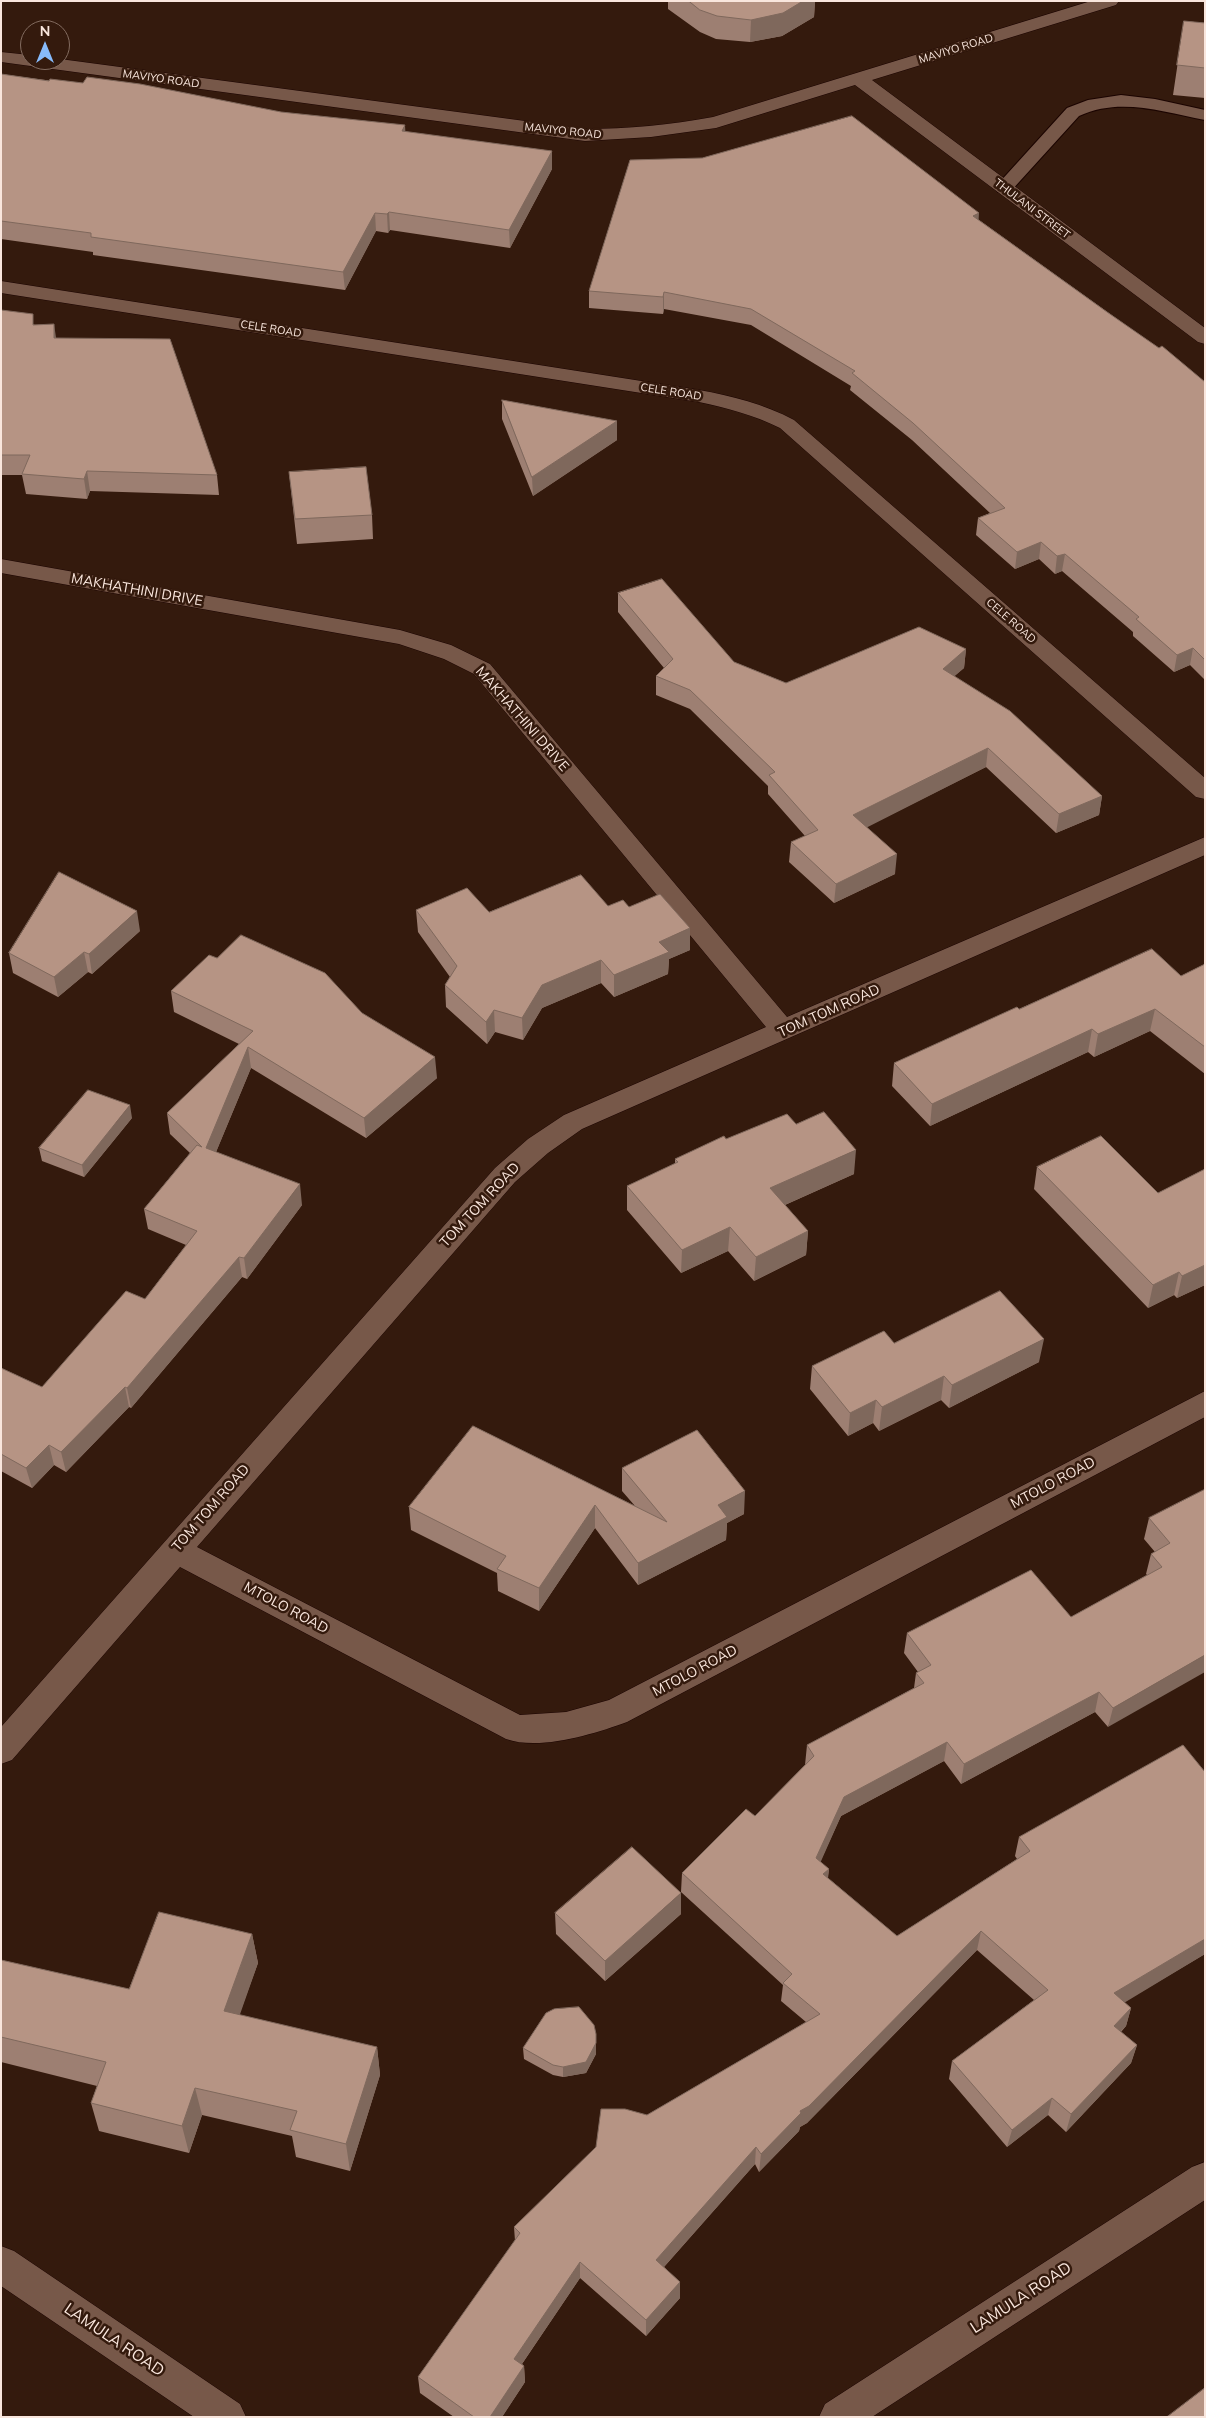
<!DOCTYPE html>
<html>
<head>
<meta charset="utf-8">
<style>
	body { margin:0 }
	#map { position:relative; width:1206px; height:2418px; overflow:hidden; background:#341a0d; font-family:Mulish,sans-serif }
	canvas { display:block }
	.frame { position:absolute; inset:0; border:2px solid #f9e6dd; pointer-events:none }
	.north { position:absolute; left:20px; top:20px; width:50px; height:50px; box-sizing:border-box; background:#341a0d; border:1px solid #836c60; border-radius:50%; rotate:0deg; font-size:14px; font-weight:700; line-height:20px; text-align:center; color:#f9e6dd }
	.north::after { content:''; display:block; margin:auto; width:18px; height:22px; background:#87bbfb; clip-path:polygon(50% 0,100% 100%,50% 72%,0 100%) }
</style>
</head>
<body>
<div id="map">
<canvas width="1206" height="2418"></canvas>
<div class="frame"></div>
<div class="north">N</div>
</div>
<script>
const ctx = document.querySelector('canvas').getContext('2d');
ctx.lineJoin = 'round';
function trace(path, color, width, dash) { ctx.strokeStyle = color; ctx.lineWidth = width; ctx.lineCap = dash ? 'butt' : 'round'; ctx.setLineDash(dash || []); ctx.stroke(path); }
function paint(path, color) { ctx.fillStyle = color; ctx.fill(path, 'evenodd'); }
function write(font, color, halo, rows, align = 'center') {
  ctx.font = font + ' Mulish,sans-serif'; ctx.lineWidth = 5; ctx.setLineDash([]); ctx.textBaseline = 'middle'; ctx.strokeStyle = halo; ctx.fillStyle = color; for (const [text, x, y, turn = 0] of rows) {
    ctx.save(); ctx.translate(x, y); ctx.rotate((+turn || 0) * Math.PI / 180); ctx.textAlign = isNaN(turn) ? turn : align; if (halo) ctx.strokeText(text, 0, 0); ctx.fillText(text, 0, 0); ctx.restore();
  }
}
const lane = new Path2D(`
	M1121,95L1155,99L1205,110V120C1163,112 1120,97 1079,116L1010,192H998L995,188L998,184L1067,108L1088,100Z`);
const street = new Path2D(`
	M1091,1H1119L1116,5L872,80L1205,328V344L1198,342L855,85L716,128L651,137L585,141L1,62V52L30,55V60L60,59L585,129C628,129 670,125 713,117Z
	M1,281L699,390C732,396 764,404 794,420L1205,778V799L1196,797L780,428C754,415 727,408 699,402L1,293Z
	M1,559L400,630L451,645L490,664L787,1017L1205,837V855L582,1129L548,1153L515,1182L197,1547L520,1715L566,1712L609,1700L1205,1391V1417L627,1722C594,1734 540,1751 506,1739L180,1567L12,1760L1,1764V1727L495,1168L528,1139L564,1115L766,1027L474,674L444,659L399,644L1,573Z
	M1205,2162V2200L872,2417H819L825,2404L1192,2167Z
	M1,2246L14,2251L240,2404L246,2417H194L1,2286Z`);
trace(lane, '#1b0400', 2);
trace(street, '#1b0400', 1);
paint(lane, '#775849');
paint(street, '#775849');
paint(new Path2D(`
	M668,1H815L814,17L782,36L750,42L716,39L700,32L668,9Z
	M1184,21L1205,23V98L1173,95Z
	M1,74L281,112L405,132L552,151V169L510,248L390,230L388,233L376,231L345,290L93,255V252L1,239Z
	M979,220L1205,382V680L1190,665L1174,672L1133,636V632L1062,571L1055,574L1039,559L1015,569L976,535L978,518L990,513L912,440L850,390L851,386L751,325L664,309L663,314L589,308V291Z
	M1,310L35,325L56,338L217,475L219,495L90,491L87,499L26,494L22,475H1Z
	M502,400L617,421V440L533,496L502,419Z
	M289,472L372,515L373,539L297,544Z
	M618,593L734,662L786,683L966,649L964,668L954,676L1102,796L1099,815L1056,833L986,767L866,827L895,874L834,903L789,862L791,842L805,836L768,794V786L690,709L656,695V676L664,668L618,612Z
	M608,906L629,907L690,950L669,959L668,974L614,997L601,983L542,1008L523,1040L495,1032L487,1044L446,1007L445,985L450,977L418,932L416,910L489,912Z
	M140,931L92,974L88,972L58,997L13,973L9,953Z
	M217,958L362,1013L437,1078L366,1138L251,1068L216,1152L302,1205L247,1279L242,1277L131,1408L129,1407L66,1472L54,1465L32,1488L1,1471V1368L42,1387L145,1299L186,1245L148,1229L144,1209L190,1153L170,1134L167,1113L239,1044L174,1012L171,991Z
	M1205,964V1074L1150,1031L1094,1057L1088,1052L930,1126L892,1086L894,1063L1019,1009L1181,976Z
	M132,1118L84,1177L42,1161L39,1148Z
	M796,1124L854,1174L785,1205L808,1231L806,1255L754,1281L728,1251L681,1273L627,1210V1186L675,1164V1159L726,1139Z
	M1037,1167L1158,1193L1205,1169V1285L1177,1298L1174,1295L1148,1308L1034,1189Z
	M894,1343L1039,1362L949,1408L941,1400L879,1431L873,1423L848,1436L810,1389L812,1366Z
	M473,1426L635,1506L622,1491V1468L744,1514L727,1523L726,1540L638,1585L595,1528L539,1611L498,1591L497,1573L411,1530L409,1507Z
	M1204,1490L1108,1727L1095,1712L961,1784L944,1761L841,1816L820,1862L829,1869L828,1878L897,1936L1017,1859L1015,1856L1019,1837L1205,1772V1954L1124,2002L1131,2008L1126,2026L1121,2032L1137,2045L1131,2063L1066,2132L1048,2115L1007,2147L949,2079L952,2061L1034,2000L977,1950L807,2123L800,2127L799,2131L759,2172L755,2164L664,2267L680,2282V2298L646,2336L580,2278L522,2364L524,2366L525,2382L502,2417H454L420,2393L418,2377L515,2241L514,2227L647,2115L806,2022L781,2001L783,1985L681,1892L682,1873L755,1816L805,1765L807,1745L914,1688L916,1673L918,1672L904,1653L907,1633L1071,1617L1147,1575L1146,1574L1151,1554L1155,1552L1144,1539L1149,1518Z
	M555,1913L681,1914L605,1981L556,1934Z
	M252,1934L258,1963L239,2015L377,2047L380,2075L350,2171L296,2157L292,2136L202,2115L189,2153L99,2131L91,2103L97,2086L1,2062V1960L129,1989Z
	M596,2034V2054L586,2073L563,2077L553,2075L524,2059L523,2048Z`), '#9d7f72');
paint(new Path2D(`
	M803,1H815L814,17L782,36L750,42L751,20Z
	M405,125L406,143L402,131Z
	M552,151V169L510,248L509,230Z
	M389,212L390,230L388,233L387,214Z
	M375,213L376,231L345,290L343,272Z
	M979,213L978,230L973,216Z
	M664,292V309L663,314V297Z
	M54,324L57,344L54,338Z
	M617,421V440L533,496L532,477Z
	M87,471L90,491L87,499L84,479Z
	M1041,542L1039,559L1015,569L1017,552Z
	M1065,554L1062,571L1055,574L1057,556Z
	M1193,648L1190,665L1174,672L1177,655Z
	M966,649L964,668L941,688L943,669Z
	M988,748L986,767L852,835L853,815Z
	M1102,796L1099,815L1056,833L1059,814Z
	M897,854L895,874L834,903L836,884Z
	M137,911L140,931L92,974L89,954Z
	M690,928V950L669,959L668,974L614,997V975L659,942Z
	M84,952L88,972L58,997L54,977Z
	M601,960V983L542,1008L523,1040L522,1018L542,985Z
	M1155,1009L1150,1031L1094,1057L1098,1034Z
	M494,1010L495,1032L487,1044L486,1022Z
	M1092,1029L1088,1052L930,1126L932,1104Z
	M248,1047L251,1068L209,1169L206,1148Z
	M435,1057L437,1078L366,1138L364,1118Z
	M130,1105L132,1118L84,1177L82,1165Z
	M856,1150L854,1174L769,1212L770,1188Z
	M300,1184L302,1205L247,1279L244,1258Z
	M730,1227L728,1251L681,1273L682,1250Z
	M808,1231L806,1255L754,1281L756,1257Z
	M239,1257L242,1277L131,1408L127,1388Z
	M1205,1265V1285L1177,1298L1182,1276Z
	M1179,1272L1174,1295L1148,1308L1153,1285Z
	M1044,1339L1039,1362L949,1408L952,1385Z
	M944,1376L941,1400L879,1431L882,1407Z
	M125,1387L129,1407L66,1472L61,1452Z
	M876,1400L873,1423L848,1436L850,1413Z
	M49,1445L54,1465L32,1488L26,1468Z
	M745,1491L744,1514L727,1523L726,1540L638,1585V1563L718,1505Z
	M595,1505V1528L539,1611V1588Z
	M1205,1655V1672L1108,1727L1113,1708Z
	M1099,1692L1095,1712L961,1784L964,1764Z
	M947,1742L944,1761L841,1816L814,1877L816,1858L844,1797Z
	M829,1869L826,1888L823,1874Z
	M681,1893V1914L605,1981V1961Z
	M981,1931L977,1950L807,2123L800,2127L799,2131L759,2172L761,2154L800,2111Z
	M252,1934L258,1963L231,2040L224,2011Z
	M1205,1939V1954L1109,2012L1114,1993Z
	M1131,2008L1126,2026L1108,2044L1114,2026Z
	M596,2043V2054L586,2073L563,2077V2067Z
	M1137,2045L1131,2063L1066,2132L1071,2114Z
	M377,2047L380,2075L350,2171L346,2144Z
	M195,2088L202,2115L189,2153L182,2126Z
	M1052,2098L1048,2115L1007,2147L1012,2130Z
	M756,2147L755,2164L655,2277L656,2260Z
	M580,2262V2278L515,2374L514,2359Z
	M680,2282V2298L646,2336V2320Z
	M524,2366L525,2382L502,2417H490Z`), '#7f685c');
const building = new Path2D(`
	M689,1H803L783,13L751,20L717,16L700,10Z
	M1184,21L1205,23V68L1177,65Z
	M1,74L49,81L50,79L83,83L87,77L140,84L281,112L405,125L402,131L552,151L509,230L389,212L387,214L375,213L343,272L91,237V233L1,221Z
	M852,116L979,213L973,216L1107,312L1159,348L1162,346L1205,382V660L1193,648L1177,655L1136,619L1139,617L1065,554L1057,556L1041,542L1017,552L978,518L1005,508L913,423L852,373L855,371L751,309L664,292L663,297L589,291L630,160L702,158Z
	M1,310L33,314V325L54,324V338L170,339L217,475L87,471L84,479L22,474L30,455H1Z
	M502,400L617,421L532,477Z
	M366,467L372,515L295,519L289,472Z
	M662,579L734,662L786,683L919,627L966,649L943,669L1010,711L1102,796L1059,814L988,748L853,815L897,854L836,884L791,842L818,830L769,775L775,772L690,690L656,676L673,659L618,593Z
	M59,872L137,911L89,954L84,952L54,977L9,953Z
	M581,875L608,906L623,900L629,907L660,894L690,928L659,942L669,952L614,975L601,960L542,985L522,1018L494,1010L486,1022L445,985L457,966L416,910L467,888L489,912Z
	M241,935L325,973L362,1013L435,1057L364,1118L248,1047L206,1148L300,1184L244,1258L239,1257L127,1388L125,1387L61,1452L49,1445L26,1468L1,1454V1368L42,1387L126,1291L145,1299L197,1231L144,1209L197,1145L202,1147L167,1113L253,1031L171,991L209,955L217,958Z
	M1152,949L1181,976L1205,964V1047L1155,1009L1098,1034L1092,1029L932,1104L894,1063L1017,1007L1019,1009Z
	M88,1090L130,1105L82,1165L39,1148Z
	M824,1112L856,1150L770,1188L808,1231L756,1257L730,1227L682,1250L627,1186L678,1162L675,1159L724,1136L726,1139L787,1114L796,1124Z
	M1101,1136L1158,1193L1205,1169V1265L1182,1276L1179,1272L1153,1285L1037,1167Z
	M1000,1291L1044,1339L952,1385L944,1376L882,1407L876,1400L850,1413L812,1366L884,1331L894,1343Z
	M473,1426L667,1522L622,1468L697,1430L745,1491L718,1505L727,1517L638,1563L595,1505L539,1588L497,1569L506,1556L409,1507Z
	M1204,1490L1205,1491V1655L1113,1708L1099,1692L964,1764L947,1742L844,1797L816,1858L829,1869L823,1874L897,1936L1030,1851L1019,1837L1183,1745L1205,1772V1939L1114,1993L1131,2008L1114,2026L1137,2045L1071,2114L1052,2098L1012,2130L952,2061L1048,1990L981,1931L809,2106L800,2111L801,2113L761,2154L756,2147L656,2260L680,2282L646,2320L580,2262L514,2359L524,2366L490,2417H474L418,2377L520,2233L514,2227L596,2147L601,2109H625L647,2115L820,2014L783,1983L792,1974L682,1873L746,1809L755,1816L814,1756L807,1745L924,1683L916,1673L931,1665L907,1633L1031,1570L1071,1617L1162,1567L1151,1554L1170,1543L1149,1518Z
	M632,1847L681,1893L605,1961L555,1913Z
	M159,1912L252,1934L224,2011L377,2047L346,2144L290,2130L297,2111L195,2088L182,2126L91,2103L106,2062L1,2037V1960L129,1989Z
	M579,2007L594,2025L596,2034V2043L586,2062L563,2067L553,2065L523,2048L546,2013L554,2009Z
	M1205,2388V2417H1167Z`);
paint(building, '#b69484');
trace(building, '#7f685c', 1);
write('11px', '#f9e6dd', '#341a0d', [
	["MAVIYO ROAD",956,49,-17],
	["MAVIYO ROAD",161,79,8],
	["MAVIYO ROAD",563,131,6],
	["THULANI STREET",1032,209,37],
	["CELE ROAD",271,329,9],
	["CELE ROAD",671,392,9],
	["CELE ROAD",1011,621,41]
]);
write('14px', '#f9e6dd', '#341a0d', [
	["MAKHATHINI DRIVE",137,590,10],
	["MAKHATHINI DRIVE",522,719,49],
	["TOM TOM ROAD",829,1011,-24],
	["TOM TOM ROAD",480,1205,-47],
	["MTOLO ROAD",1053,1483,-28],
	["TOM TOM ROAD",211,1508,-49],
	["MTOLO ROAD",286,1608,28],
	["MTOLO ROAD",695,1671,-28]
]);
write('16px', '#f9e6dd', '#341a0d', [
	["LAMULA ROAD",1021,2298,-33],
	["LAMULA ROAD",114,2340,34]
]);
</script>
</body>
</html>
